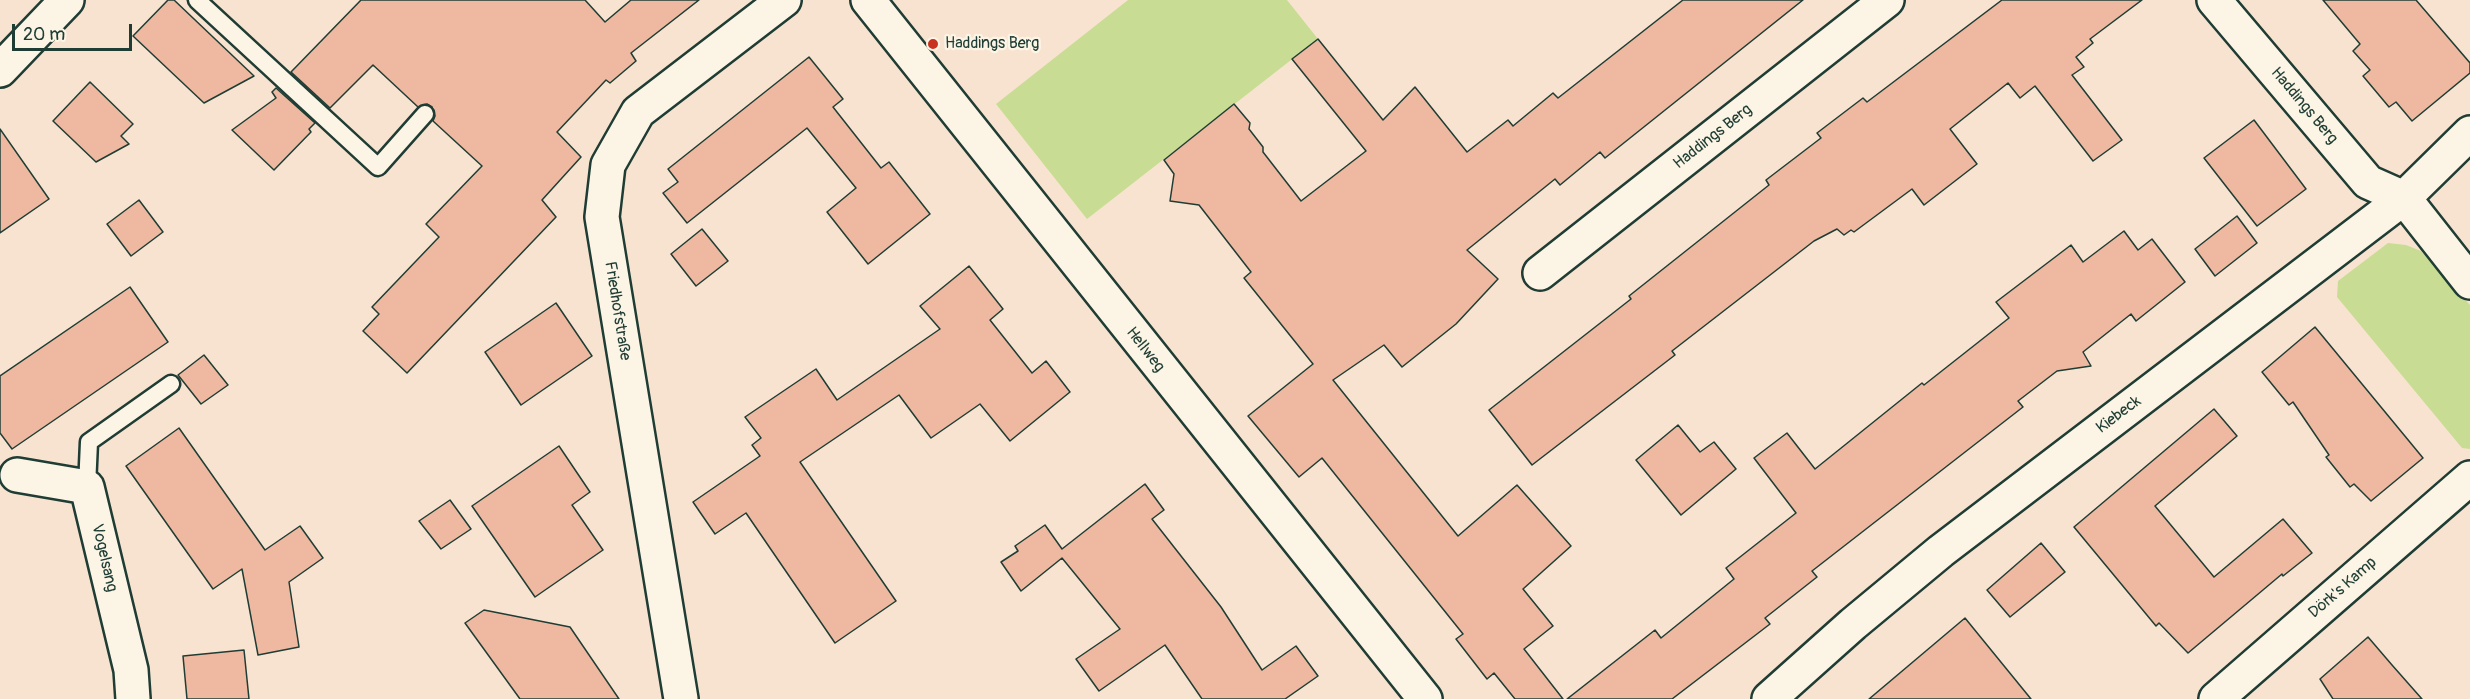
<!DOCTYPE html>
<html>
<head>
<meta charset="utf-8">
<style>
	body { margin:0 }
	#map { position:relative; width:2470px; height:699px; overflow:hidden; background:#f8e3d0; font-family:Pangolin,sans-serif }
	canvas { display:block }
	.scale { position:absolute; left:12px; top:24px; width:120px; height:27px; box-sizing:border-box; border:3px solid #1f3d34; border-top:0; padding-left:8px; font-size:18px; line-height:21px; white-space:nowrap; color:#1f3d34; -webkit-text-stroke:4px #fcf5e5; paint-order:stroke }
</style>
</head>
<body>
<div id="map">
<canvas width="2470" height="699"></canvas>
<div class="scale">20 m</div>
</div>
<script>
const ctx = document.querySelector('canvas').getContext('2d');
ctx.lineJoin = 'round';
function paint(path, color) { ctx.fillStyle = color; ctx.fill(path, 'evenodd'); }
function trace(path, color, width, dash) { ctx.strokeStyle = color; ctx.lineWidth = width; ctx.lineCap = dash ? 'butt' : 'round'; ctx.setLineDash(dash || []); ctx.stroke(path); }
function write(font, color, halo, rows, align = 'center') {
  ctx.font = font + ' Pangolin,sans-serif'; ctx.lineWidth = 4.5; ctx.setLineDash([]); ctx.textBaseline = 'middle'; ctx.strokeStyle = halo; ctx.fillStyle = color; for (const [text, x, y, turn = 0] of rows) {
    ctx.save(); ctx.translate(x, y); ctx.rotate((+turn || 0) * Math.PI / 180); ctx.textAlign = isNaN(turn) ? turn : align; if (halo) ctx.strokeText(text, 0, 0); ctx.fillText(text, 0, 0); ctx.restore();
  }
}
paint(new Path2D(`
	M1128,0H1287L1318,39L1087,219L996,104Z
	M2388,243L2406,245L2421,251L2470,305V449L2462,448L2337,297L2338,281Z`), '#c8dd93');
const building = new Path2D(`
	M168,0H174L254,76L204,103L133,36Z
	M361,0H585L605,22L631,0H699L631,53L636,61L610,83L606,80L557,132L581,157L542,200L556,217L407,373L363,331L379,314L372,307L439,237L426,224L482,166L433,121L435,116L432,107L427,104L418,107L373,65L330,108L291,72Z
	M1683,0H1803L1605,158L1600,152L1560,185L1555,179L1467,250L1498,279L1456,324L1402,367L1384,345L1333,380L1458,536L1517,485L1571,546L1523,589L1553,626L1524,649L1563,699H1515L1494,673L1487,679L1456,639L1463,634L1322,458L1299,477L1248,416L1313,364L1244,278L1251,272L1199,205L1170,201L1174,174L1164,160L1234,104L1250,123L1249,129L1263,147V152L1301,201L1366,151L1292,59L1318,39L1383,120L1415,87L1467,152L1508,120L1513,126L1553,93L1558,98Z
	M2002,0H2142L2090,39L2093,43L2076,57L2084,67L2072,75L2122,140L2093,161L2035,86L2020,98L2008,83L1950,129L1977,164L1924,205L1912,189L1854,232L1851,230L1844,235L1837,229L1814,241L1672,351L1675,355L1532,465L1489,410L1631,299L1629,296L1769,185L1766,180L1821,138L1817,133L1863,98L1867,102Z
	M2323,0H2416L2470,63V73L2412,121L2396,102L2389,107L2363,76L2370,70L2353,51L2360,44Z
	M809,57L843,99L833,107L881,168L889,162L930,214L868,264L827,212L856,188L807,128L687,223L663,193L678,182L668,169Z
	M90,82L133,124L121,136L129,144L96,162L53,121Z
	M276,88L315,123L309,129L311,132L274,170L232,130L276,98L272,92Z
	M2254,120L2306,189L2257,226L2204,158Z
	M0,129L49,199L0,233Z
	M139,200L163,232L131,256L107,224Z
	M2237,216L2257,243L2215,276L2195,249Z
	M702,229L728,261L696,286L671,254Z
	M2124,231L2138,250L2152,239L2185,282L2136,321L2131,314L2083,352L2091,366L2057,371L2018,401L2023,407L1812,571L1817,577L1765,618L1770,624L1672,699H1567L1655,630L1661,638L1734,579L1726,568L1796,513L1754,458L1787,433L1815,469L1922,383L1924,385L2009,318L1996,302L2071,245L2083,262Z
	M969,266L1003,309L990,320L1032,373L1046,361L1070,392L1010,441L980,404L931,438L899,395L800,462L896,601L835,643L746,513L715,534L693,502L760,456L752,445L761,438L745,417L816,369L837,400L940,329L920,306Z
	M130,287L168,342L12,449L0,433V376Z
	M556,303L592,356L521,405L485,352Z
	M2315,327L2423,458L2371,501L2354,484L2350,487L2326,457L2329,455L2293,402L2289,405L2262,372Z
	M204,355L228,385L201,404L178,375Z
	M2214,409L2237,436L2155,506L2214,577L2283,519L2312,553L2283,576L2282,574L2188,653L2159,623L2156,626L2074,527Z
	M1678,425L1700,452L1714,442L1736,469L1681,515L1636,460Z
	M179,428L265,550L300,526L323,558L289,582L299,647L258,655L242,569L213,589L126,466Z
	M559,446L590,492L572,505L603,550L535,597L472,506Z
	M1145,484L1164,510L1152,519L1221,607L1262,670L1296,646L1318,676L1285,699H1202L1165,645L1099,691L1076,659L1120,629L1062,558L1021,591L1001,562L1018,551L1015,546L1045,525L1062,549Z
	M450,500L471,529L441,549L419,521Z
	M2041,543L2065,572L2010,617L1987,590Z
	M484,610L570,627L619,699H520L465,623Z
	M1965,618L2031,699H1869Z
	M2368,637L2392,665L2422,699H2333L2320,679Z
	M244,650L249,699H187L183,656Z`);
paint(building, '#eeb9a0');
trace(building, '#1f3d34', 1.5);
const lane = new Path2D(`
	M197,0L378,167L425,114
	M87,487L89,442L171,384`);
const street = new Path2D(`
	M868,0L1425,699
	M2214,0L2368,182L2404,198L2470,282
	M0,70L67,0
	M1540,273L1887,0
	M17,475L87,487L131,670L133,699
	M681,699L602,217L608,165L638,112L784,0
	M1769,699L1853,624L1941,551L2404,198L2470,133
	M2216,699L2470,478`);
trace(lane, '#1f3d34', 21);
trace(street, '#1f3d34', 38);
trace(lane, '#fcf5e5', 16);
trace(street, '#fcf5e5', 33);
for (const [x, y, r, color] of [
	[933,44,6,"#c8321e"]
]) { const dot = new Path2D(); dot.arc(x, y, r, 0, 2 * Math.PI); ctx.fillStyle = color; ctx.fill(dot); trace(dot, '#fcf5e5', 2); }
write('16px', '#1f3d34', '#fcf5e5', [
	["Haddings Berg",945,44]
], 'left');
write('16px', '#1f3d34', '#fcf5e5', [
	["Haddings Berg",2304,106,50],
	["Haddings Berg",1713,137,-38],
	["Friedhofstraße",617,311,81],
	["Hellweg",1145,350,52],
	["Kiebeck",2119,415,-37],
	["Vogelsang",104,558,77],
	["Dörk's Kamp",2343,588,-41]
]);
</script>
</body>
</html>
